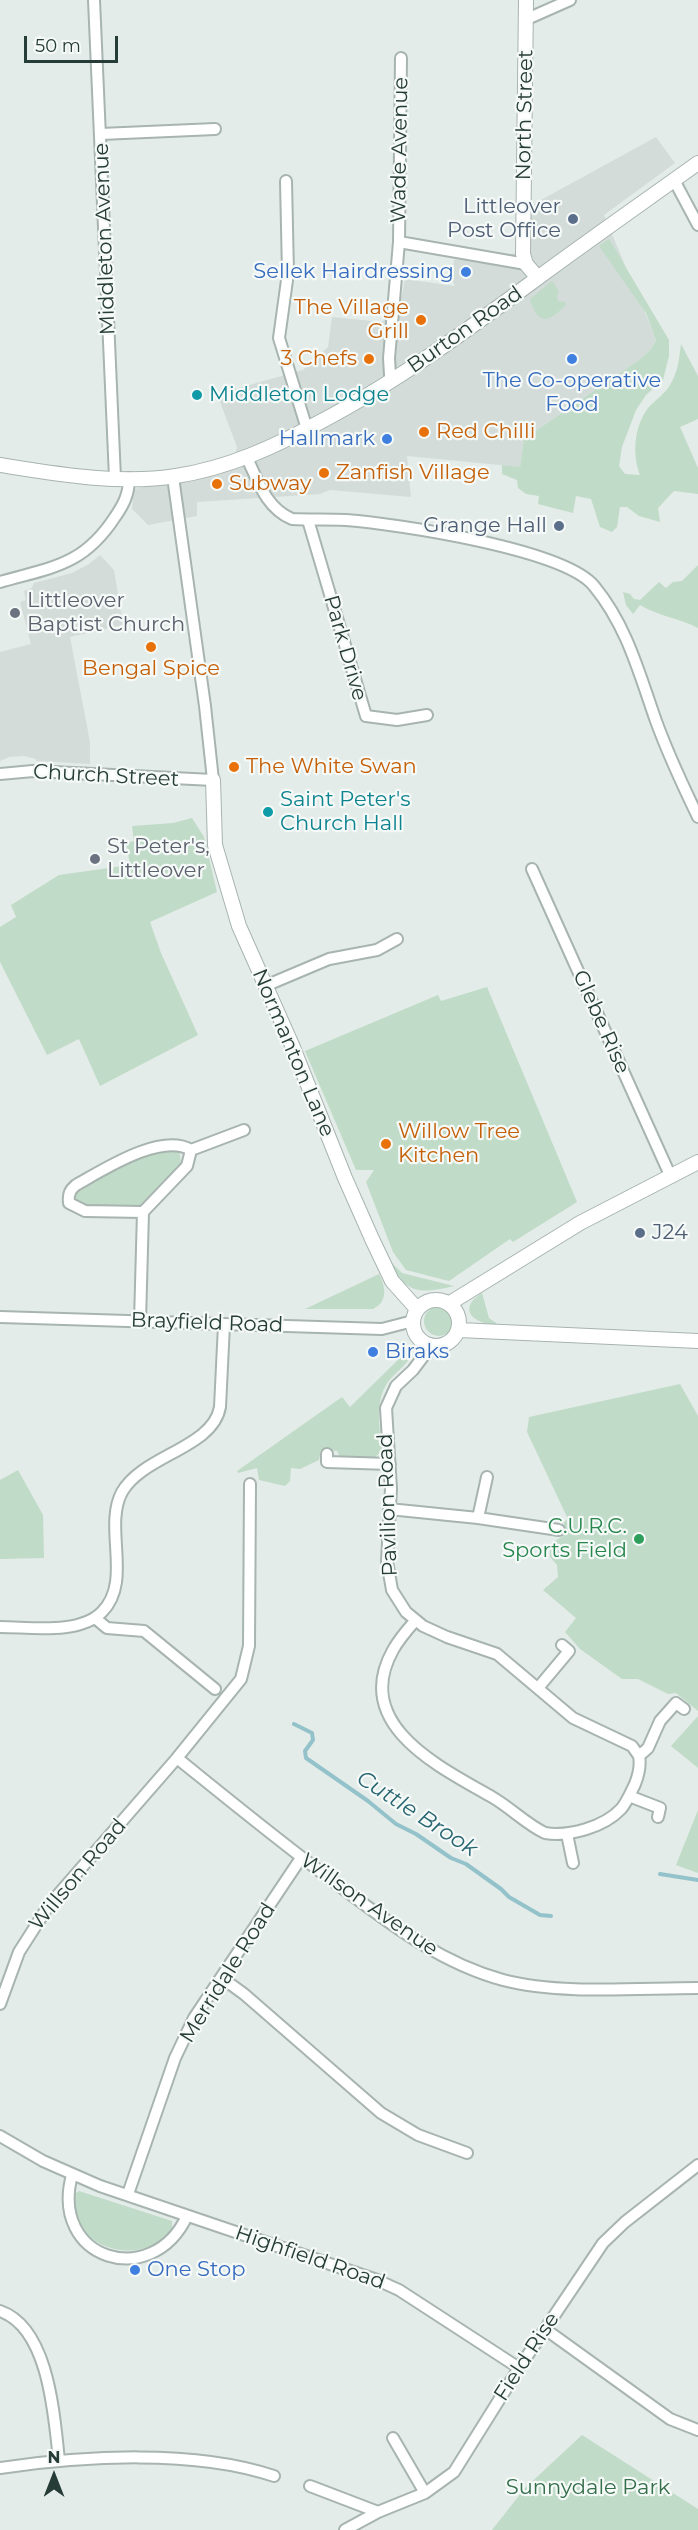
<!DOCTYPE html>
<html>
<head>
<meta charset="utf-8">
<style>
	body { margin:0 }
	#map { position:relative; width:698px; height:2530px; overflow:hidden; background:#e4ece9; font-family:Montserrat,sans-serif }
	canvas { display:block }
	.north { position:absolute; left:24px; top:2446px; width:60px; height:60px; -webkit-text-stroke:4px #f5f9f7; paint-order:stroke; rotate:0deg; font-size:16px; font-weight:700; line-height:24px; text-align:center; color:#263c36 }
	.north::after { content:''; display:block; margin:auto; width:21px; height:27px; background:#263c36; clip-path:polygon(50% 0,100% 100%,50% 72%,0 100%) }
	.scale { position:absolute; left:24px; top:36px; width:94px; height:27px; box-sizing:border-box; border:3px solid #263c36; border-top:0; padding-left:8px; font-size:18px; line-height:21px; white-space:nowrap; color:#263c36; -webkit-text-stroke:4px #f5f9f7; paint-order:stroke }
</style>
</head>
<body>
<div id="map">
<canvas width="698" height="2530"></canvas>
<div class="north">N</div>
<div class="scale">50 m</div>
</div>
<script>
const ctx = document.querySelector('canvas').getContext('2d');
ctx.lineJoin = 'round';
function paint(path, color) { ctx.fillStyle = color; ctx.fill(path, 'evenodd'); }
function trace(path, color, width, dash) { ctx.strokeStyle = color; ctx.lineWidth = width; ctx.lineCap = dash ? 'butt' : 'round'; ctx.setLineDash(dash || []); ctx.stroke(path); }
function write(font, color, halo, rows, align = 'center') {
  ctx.font = font + ' Montserrat,sans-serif'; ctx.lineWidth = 4.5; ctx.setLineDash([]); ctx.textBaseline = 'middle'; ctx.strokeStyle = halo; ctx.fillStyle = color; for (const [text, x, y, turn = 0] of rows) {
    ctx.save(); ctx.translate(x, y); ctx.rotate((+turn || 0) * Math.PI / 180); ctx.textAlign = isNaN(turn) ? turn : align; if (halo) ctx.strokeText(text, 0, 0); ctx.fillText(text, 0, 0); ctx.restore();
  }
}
paint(new Path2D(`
	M656,137L675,163L604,215L656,339L651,349L639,360L524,439L520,467L407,456L411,497L330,490L320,494L197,502V516L148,525L132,509L134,489L232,470L237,447L217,394L303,370L328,347L332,317L382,322L401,299L405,279L455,286L452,280L454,260L529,252L530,206Z
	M100,555L114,570L123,625L70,637L90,742V764L36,761V759L24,756L9,757L0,761V652L31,644L20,602L26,600L24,591L32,588L34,583L72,573L89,564Z`), '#d3dcd8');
paint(new Path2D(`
	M609,239L669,340V356L663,380L646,395L636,410L622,447L619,466L625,474L640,475C632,454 634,427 648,408C655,400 665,394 670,385C678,372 679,359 681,344L698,376V419L680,427L698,468V494L674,491L658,508L660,522L639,516L627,507H620L617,527L612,532L600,527L591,499L576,496L573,513L538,504L539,496L526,494L518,488L517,480L502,474V465L520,467L524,439L639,360L651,349L656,340L646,313L599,246Z
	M552,281L559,291L557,296L558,301L565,302L566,305C561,309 555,316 549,318C539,323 531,306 530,299Z
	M698,565V628C679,618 658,616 640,605L633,614L626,605L623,592L630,594L634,599L640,600L659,582L666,588L673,582L682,581Z
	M192,818L204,837L217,892L150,922L161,953L198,1035L100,1086L79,1039L47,1055L0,962V927L16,917L11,905L59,875L130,865L126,843L134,841L132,826L173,823Z
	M487,987L577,1202L513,1242L510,1239L449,1281L406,1270L393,1252L366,1182L374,1170H356L305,1051L438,995L441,1001Z
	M168,1149L175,1150L180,1154L181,1165L141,1207L85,1208L78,1205L75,1196L78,1189L129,1161Z
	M385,1256L402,1273L454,1286C414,1296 405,1291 385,1256Z
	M379,1274C386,1287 388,1302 373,1309H305Z
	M482,1293L489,1318L499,1325C476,1325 455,1310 482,1293Z
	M424 1321a15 15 0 1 1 30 0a15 15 0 1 1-30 0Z
	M412,1348C411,1364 397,1370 388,1382C374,1402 380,1428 382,1451L373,1459L340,1457L337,1451L321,1450L319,1460L300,1469L291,1468L290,1481L285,1486L259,1480L257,1468L238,1473L237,1471L342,1397L350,1407L409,1349Z
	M680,1384L698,1416V1711L676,1693L668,1694L638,1679H622L580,1649L565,1632L576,1618L543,1590L558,1577L557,1565L550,1557V1544L563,1536L564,1522L568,1519L527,1432L529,1417Z
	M18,1470L43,1515L44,1558L0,1559V1480Z
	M698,1716V1768L671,1746Z
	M698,1810V1873L676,1865Z
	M79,2191L172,2221V2230C141,2270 66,2248 74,2194Z
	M582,2435L698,2509V2530H492L525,2488Z`), '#c0dbc7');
trace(new Path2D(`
	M294,1724L312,1733L313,1740L305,1751L306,1758L368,1801L396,1824L416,1834L451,1858L466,1864L501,1889L509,1897L540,1915L551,1916
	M660,1874L698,1880`), '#93c2ca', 4);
const minor = new Path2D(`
	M94,0L115,478
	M527,19L570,0
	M101,134L215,129
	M674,180L698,225
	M286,181L288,273L279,338L307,429
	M399,242L526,264
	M393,380L390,375L389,358L399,242L401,58
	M247,458C258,481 266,508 292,519C310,520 328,519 346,520C397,524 564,549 594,586C627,626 639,673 656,721C668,754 683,786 698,817
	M308,520L366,716L397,720L427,715
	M0,582C52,567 83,566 115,517C124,504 129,494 129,478
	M0,774L33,771L213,780L205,706L173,477
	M532,869L670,1175
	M265,986L329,959L377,950L397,939
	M191,1150L244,1130
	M0,1317L382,1329L413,1321
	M140,1321L143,1212L85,1211L69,1203C68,1194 70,1190 76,1185C103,1170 161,1132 191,1150L187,1166L143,1212
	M431,1346L413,1370L396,1386L386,1408L391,1489L387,1561L392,1590L406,1612L423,1626L447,1637L497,1654L573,1718L632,1746L639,1756
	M327,1454V1462L390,1464
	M389,1509L478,1518L559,1530
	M478,1518L487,1477
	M95,1618L107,1628L144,1631L215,1689
	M415,1621C407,1630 399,1639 393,1650C351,1725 440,1767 492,1797C511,1808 526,1824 545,1833C569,1837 604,1827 621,1809C627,1802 631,1792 635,1784C639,1774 641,1766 639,1756L648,1748L660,1721L676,1703L684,1709
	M0,1627C31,1627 79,1635 102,1612C133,1581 103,1527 122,1492C143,1455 213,1448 220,1407L224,1325
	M538,1688L569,1651L562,1645
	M177,1758C234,1804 290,1850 349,1893C397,1929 444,1964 503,1980C559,1995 639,1988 698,1988
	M629,1796L660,1808L658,1817
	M567,1834L573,1863
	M222,1978L244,1994L381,2113L418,2135L467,2153
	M0,2004L19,1952L49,1905L177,1758L241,1679L249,1646L250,1484
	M0,2136L43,2161L100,2186L377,2280L399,2290L519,2368
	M72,2175C49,2260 152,2291 187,2216
	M128,2194L175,2058L194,2018L301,1858
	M0,2311C49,2328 54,2415 59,2460
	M545,2329L670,2419L698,2430
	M393,2438L425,2493
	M0,2468C82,2456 195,2449 274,2476
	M310,2486L378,2512
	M345,2530L378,2512L425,2493L454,2472L519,2368L603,2243L625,2222L698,2165`);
const tertiary = new Path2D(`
	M526,0L523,254L526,264L538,278
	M0,465C57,474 119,485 176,476C228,468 274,447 320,422C398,381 469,329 539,277C592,238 645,201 698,163
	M213,780L215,845L239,926L292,1045L345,1178L372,1239L392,1281L417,1309
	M413 1323a23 23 0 1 1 46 0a23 23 0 1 1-46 0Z
	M450,1303L580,1223L698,1162
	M459,1330L698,1341`);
trace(minor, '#a7b4b0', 14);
trace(tertiary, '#a7b4b0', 16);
trace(minor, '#fff', 10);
trace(tertiary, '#fff', 14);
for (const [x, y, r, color] of [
	[573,219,6,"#5c6f8a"],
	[466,272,6,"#3f7fe0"],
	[421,320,6,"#e8710a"],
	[369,359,6,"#e8710a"],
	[572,359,6,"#3f7fe0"],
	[197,395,6,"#0f9aa8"],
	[424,432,6,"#e8710a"],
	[387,439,6,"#3f7fe0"],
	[324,473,6,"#e8710a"],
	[217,484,6,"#e8710a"],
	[559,526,6,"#5c6f8a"],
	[15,613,6,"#6b7280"],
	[151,647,6,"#e8710a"],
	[234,767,6,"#e8710a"],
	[268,812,6,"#0f9aa8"],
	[95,859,6,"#6b7280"],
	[386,1144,6,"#e8710a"],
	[640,1233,6,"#5c6f8a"],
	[373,1352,6,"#3f7fe0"],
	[639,1539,6,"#2e9e5b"],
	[135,2270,6,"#3f7fe0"]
]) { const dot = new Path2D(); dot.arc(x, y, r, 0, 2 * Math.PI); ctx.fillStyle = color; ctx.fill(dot); trace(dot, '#f5f9f7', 2); }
write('21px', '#263c36', '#f5f9f7', [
	["North Street",525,115,-89],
	["Wade Avenue",400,150,-89],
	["Middleton Avenue",105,239,-92],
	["Burton Road",465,330,-35],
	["Park Drive",345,648,74],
	["Church Street",106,776,3],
	["Glebe Rise",601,1022,66],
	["Normanton Lane",293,1053,67],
	["Brayfield Road",207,1323,2],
	["Pavilion Road",388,1505,-92],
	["Willson Road",78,1875,-50],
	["Willson Avenue",369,1905,35],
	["Merridale Road",228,1973,-58],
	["Highfield Road",310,2258,19],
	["Field Rise",527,2357,-57]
]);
write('21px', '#4e5e75', '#f5f9f7', [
	["Littleover",561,207],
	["Post Office",561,231],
	["Grange Hall",547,526],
	["J24",652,1233,"left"]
], 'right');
write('21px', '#366cbe', '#f5f9f7', [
	["Sellek Hairdressing",454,272],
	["The Co-operative",572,381,"center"],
	["Food",572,405,"center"],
	["Hallmark",375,439],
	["Biraks",385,1352,"left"],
	["One Stop",147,2270,"left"]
], 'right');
write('21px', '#c56008', '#f5f9f7', [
	["The Village",409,308,"right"],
	["Grill",409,332,"right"],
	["3 Chefs",357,359,"right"],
	["Red Chilli",436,432],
	["Zanfish Village",336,473],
	["Subway",229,484],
	["Bengal Spice",151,669,"center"],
	["The White Swan",246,767],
	["Willow Tree",398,1132],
	["Kitchen",398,1156]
], 'left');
write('21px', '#0d838f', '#f5f9f7', [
	["Middleton Lodge",209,395],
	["Saint Peter's",280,800],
	["Church Hall",280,824]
], 'left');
write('21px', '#5b616d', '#f5f9f7', [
	["Littleover",27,601],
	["Baptist Church",27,625],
	["St Peter's,",107,847],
	["Littleover",107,871]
], 'left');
write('21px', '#27864d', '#f5f9f7', [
	["C.U.R.C.",627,1527],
	["Sports Field",627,1551]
], 'right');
write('21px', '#356e4b', '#f5f9f7', [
	["Sunnydale Park",588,2488]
]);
write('italic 22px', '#276571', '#f5f9f7', [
	["Cuttle Brook",417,1814,33]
]);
</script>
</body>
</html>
